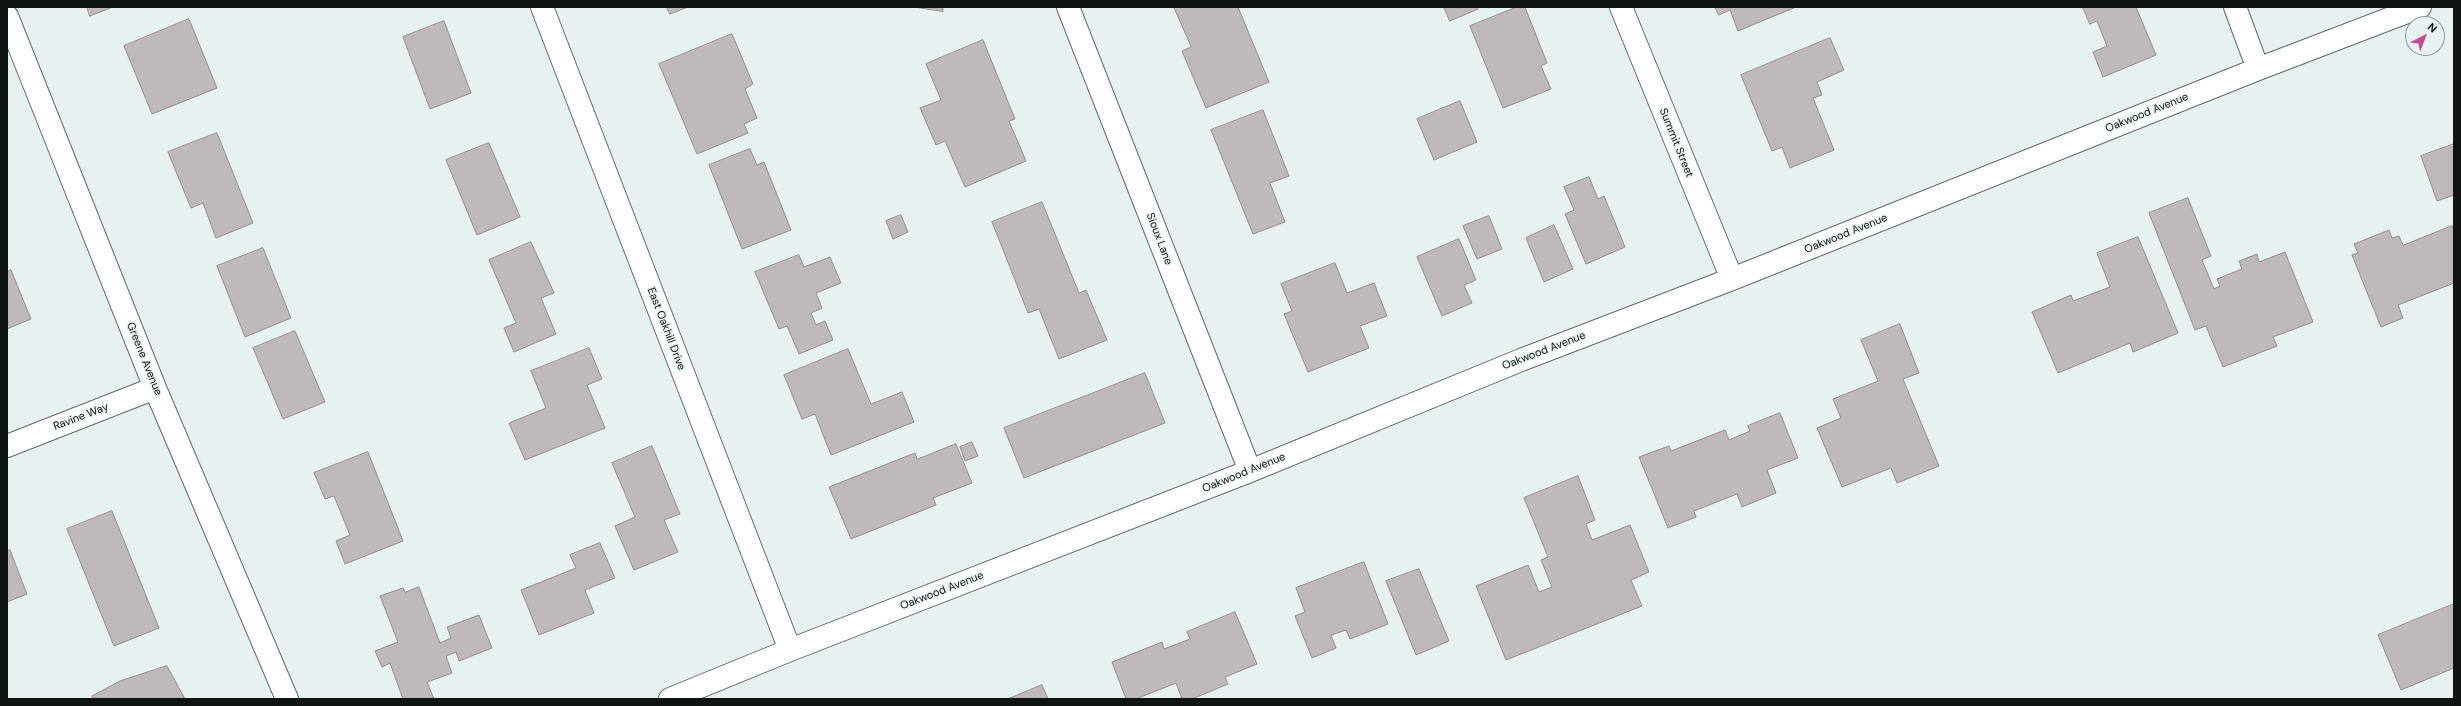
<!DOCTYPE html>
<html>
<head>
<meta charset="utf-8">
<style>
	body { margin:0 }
	#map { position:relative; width:2461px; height:706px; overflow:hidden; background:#e8f1f1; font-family:"DM Sans",sans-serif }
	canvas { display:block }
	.frame { position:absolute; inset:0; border:8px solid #101313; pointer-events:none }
	.north { position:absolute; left:2405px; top:16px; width:40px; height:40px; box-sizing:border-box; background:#e8f1f1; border:1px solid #929898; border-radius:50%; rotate:42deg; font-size:11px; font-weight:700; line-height:16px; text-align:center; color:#101313 }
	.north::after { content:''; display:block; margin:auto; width:14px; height:18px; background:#c64997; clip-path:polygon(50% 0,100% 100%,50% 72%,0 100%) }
</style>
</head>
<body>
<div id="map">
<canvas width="2461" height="706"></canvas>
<div class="frame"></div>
<div class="north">N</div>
</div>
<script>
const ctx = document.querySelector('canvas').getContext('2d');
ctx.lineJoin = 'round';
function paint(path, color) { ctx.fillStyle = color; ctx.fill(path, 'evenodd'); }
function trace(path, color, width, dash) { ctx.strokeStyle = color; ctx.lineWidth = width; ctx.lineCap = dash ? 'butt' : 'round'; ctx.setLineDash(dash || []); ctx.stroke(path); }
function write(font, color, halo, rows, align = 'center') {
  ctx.font = font + ' "DM Sans",sans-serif'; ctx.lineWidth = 3; ctx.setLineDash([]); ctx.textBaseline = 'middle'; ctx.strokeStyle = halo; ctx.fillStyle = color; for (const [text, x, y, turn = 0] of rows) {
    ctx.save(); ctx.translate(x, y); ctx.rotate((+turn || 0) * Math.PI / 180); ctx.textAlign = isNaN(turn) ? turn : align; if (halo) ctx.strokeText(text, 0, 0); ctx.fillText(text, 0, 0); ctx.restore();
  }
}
const building = new Path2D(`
	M87,7H113L90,16Z
	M667,7H688L670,14Z
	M914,7H943V11Z
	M1174,7H1238L1269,82L1206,108L1182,51L1191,47Z
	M1444,7H1477L1478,9L1450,21Z
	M1517,7H1525L1547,63L1541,66L1551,89L1503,108L1470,26Z
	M1715,7H1796L1738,31L1730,10L1719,15Z
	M2083,7H2136L2156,55L2103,77L2093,52L2107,46L2097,21L2090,24Z
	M189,19L217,88L152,114L124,46Z
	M444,21L471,93L430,109L403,37Z
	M732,34L753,84L745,89L757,118L744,124L748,133L697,154L659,64Z
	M1830,38L1844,70L1817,82L1822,95L1813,98L1834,150L1790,168L1782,147L1772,151L1741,75Z
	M983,40L1015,119L1009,121L1026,161L965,187L945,141L936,145L920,108L941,100L926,64Z
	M1460,101L1477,142L1434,160L1417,119Z
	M1263,110L1289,176L1270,183L1285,222L1253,234L1211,130Z
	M217,133L253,223L216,238L203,203L191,208L168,152Z
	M489,143L520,217L477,235L446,160Z
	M2454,144V195L2437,201L2421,156Z
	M750,149L757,165L764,162L791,230L742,249L709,165Z
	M1589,177L1598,199L1604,196L1625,247L1586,264L1565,214L1574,210L1564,187Z
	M2188,198L2211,256L2202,260L2214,289L2220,286L2217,279L2242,269L2239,261L2257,254L2259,262L2285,252L2313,322L2273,337L2277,346L2223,367L2206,326L2195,330L2149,213Z
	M1042,202L1079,293L1086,290L1107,340L1059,359L1039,309L1028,313L992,222Z
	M901,215L908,232L893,239L886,221Z
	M1489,216L1502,249L1477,259L1463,226Z
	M1554,225L1573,269L1544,282L1526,238Z
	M2452,226L2454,231V283L2398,305L2403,318L2381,327L2352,255L2358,253L2354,244L2389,230L2392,238L2399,236L2403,245Z
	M2138,237L2178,333L2133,352L2130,343L2058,373L2032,312L2071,295L2073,301L2110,287L2097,253Z
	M1459,239L1476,280L1464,285L1472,303L1442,316L1417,257Z
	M531,242L554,293L541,298L556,334L514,352L504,328L516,323L489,260Z
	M263,248L291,318L245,337L217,266Z
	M799,255L804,267L830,257L841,283L816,293L822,308L811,313L816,325L825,321L833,340L799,354L787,326L779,329L755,272Z
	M1335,263L1347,293L1374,283L1387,316L1360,326L1369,348L1308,372L1284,314L1292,311L1281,284Z
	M11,270L31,319L7,329V272Z
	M1900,324L1919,373L1903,379L1939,466L1897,483L1891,468L1842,487L1817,428L1841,418L1833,399L1878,381L1861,340Z
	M295,331L325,402L283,419L253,348Z
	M589,348L602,379L587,385L605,428L525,460L509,423L546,408L531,371Z
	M848,349L871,404L902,392L914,422L831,455L815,414L802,419L784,375Z
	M1145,373L1165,423L1024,478L1004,428Z
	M1780,413L1798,458L1767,470L1776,493L1742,507L1737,494L1694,511L1696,517L1668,528L1639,457L1669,446L1671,451L1725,430L1729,440L1750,431L1748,426Z
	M972,442L978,456L965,461L960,447Z
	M956,444L972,483L933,498L936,505L851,539L829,487L915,453L917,459Z
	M652,446L680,514L664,520L678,552L634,570L615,526L635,517L612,463Z
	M368,452L403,541L345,564L336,541L350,535L334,496L325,499L314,473Z
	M1578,476L1595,520L1586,524L1592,540L1630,525L1649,572L1631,580L1642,606L1506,660L1476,586L1528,565L1539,592L1552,587L1541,560L1548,557L1524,498Z
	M112,511L159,628L114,646L67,529Z
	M600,543L615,578L585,590L594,613L539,635L521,590L576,568L570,555Z
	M10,550L27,594L7,602V551Z
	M1364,562L1388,624L1350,639L1346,630L1331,635L1336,648L1312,658L1295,616L1305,612L1296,588Z
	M1419,569L1449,641L1416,655L1386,581Z
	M419,587L440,643L451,638L447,627L479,615L492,648L459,661L456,652L446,656L452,673L427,682L434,699H403L390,663L382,667L375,651L398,642L380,596L403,588L405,592Z
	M2454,604V668L2401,690L2378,635Z
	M1235,612L1257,664L1225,677L1228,684L1192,699H1182L1176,683L1136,699H1126L1112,662L1162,642L1164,649L1190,639L1187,632Z
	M167,666L185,699H93L92,696L120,681Z
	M1042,685L1048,699H1008Z`);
paint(building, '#beb7bb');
trace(building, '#948d90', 1);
const street = new Path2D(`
	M542,7L790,650
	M1068,7L1250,471
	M1621,7L1732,279
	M2235,7L2258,69
	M7,16L155,388L287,699
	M7,446L155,388
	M670,699L790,650L1250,471L1521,360L1732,279L2258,69L2420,7`);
trace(street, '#626a6a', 24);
trace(street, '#fff', 22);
write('11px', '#101313', '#e8f1f1', [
	["Oakwood Avenue",2147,113,-22],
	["Summit Street",1676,143,68],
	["Oakwood Avenue",1846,234,-22],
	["Sioux Lane",1159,239,69],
	["East Oakhill Drive",666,329,69],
	["Oakwood Avenue",1544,351,-21],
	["Greene Avenue",144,359,68],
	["Ravine Way",81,417,-21],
	["Oakwood Avenue",1244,473,-22],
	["Oakwood Avenue",942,591,-21]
]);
</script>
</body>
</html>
